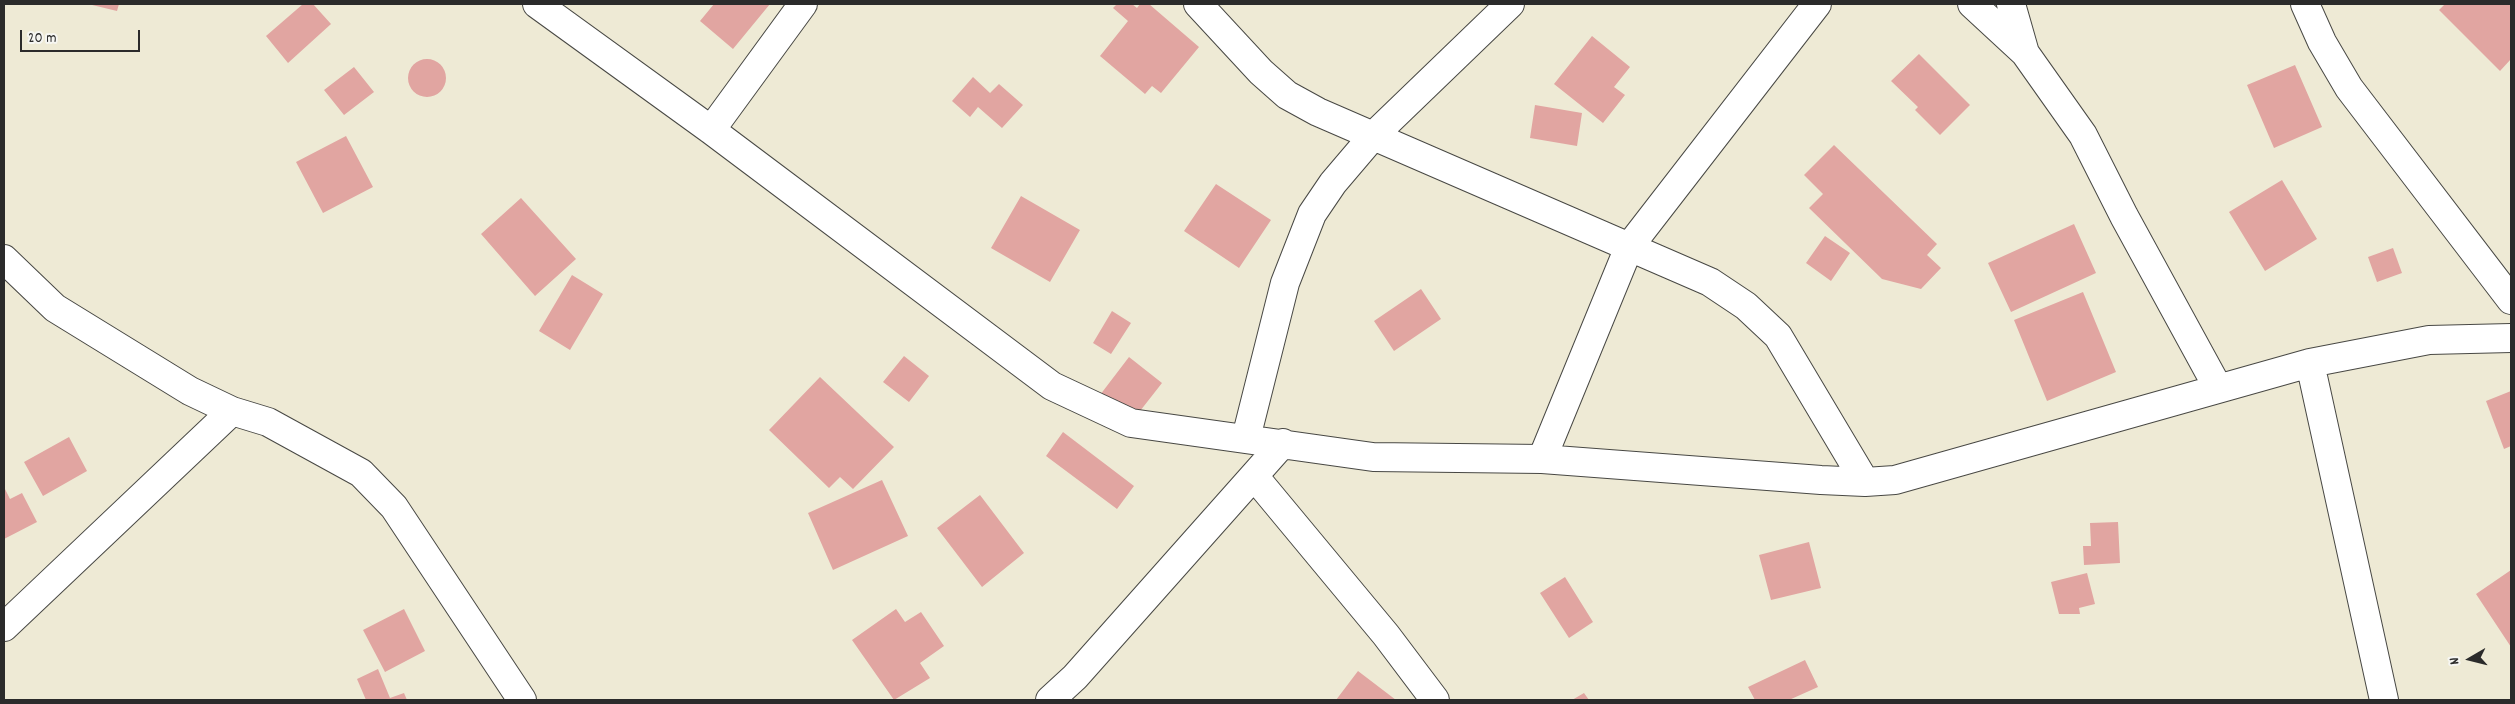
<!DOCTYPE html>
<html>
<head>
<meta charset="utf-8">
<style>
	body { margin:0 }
	#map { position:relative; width:2515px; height:704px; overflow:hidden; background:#eeead5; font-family:Dekko,sans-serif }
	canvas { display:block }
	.frame { position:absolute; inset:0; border:5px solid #2b2b2b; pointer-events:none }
	.north { position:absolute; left:2445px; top:634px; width:50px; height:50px; -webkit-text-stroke:4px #f6f6f2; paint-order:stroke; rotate:262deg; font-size:14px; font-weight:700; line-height:20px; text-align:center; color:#2b2b2b }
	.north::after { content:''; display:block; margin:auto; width:18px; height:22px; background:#2b2b2b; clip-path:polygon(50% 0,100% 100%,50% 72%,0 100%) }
	.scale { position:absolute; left:20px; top:30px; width:120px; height:22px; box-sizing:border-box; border:2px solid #2b2b2b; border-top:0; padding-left:6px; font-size:15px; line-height:18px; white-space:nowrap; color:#2b2b2b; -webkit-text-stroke:4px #f6f6f2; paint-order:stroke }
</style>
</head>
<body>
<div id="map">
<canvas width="2515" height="704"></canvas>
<div class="frame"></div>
<div class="north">N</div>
<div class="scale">20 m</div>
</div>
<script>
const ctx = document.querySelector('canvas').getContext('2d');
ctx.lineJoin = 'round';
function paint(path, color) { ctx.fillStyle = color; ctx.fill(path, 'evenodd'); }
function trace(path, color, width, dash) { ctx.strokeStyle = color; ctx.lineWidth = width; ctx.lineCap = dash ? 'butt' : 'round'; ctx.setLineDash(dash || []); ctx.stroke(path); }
paint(new Path2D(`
	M88,4H119L117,11Z
	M303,4H313L331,24L288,63L266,36Z
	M714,4H770L733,49L700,21Z
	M1117,4H1132L1137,8L1140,4H1149L1199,47L1161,93L1152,86L1145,94L1100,56L1128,21L1113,8Z
	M2445,4H2511V59L2500,71L2439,10Z
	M1592,36L1630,67L1614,87L1625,95L1603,123L1554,84Z
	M1919,54L1970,105L1940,135L1915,110L1918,107L1891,81Z
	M408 78a19 19 0 1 1 38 0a19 19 0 1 1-38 0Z
	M2295,65L2322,127L2274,148L2247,85Z
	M354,67L374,92L344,115L324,90Z
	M973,77L990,93L999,84L1023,105L1002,128L978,107L970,117L952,101Z
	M1535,105L1582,113L1577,146L1530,138Z
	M346,136L373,187L323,213L296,162Z
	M1834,145L1937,244L1927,255L1941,268L1921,289L1882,279L1809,208L1823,194L1804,175Z
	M2282,180L2317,239L2265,271L2229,212Z
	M1216,184L1271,220L1239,268L1184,231Z
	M1021,196L1080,230L1050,282L991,248Z
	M521,198L576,259L535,296L481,234Z
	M2074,224L2096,273L2011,312L1988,263Z
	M1825,236L1850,253L1831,281L1806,263Z
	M2393,248L2402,273L2377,282L2368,257Z
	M572,275L603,294L570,350L539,331Z
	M1421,289L1441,319L1394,351L1374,321Z
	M2083,292L2116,372L2047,401L2014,320Z
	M1112,311L1131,323L1111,354L1093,343Z
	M904,356L929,376L909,402L883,382Z
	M1129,357L1162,383L1133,420L1100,395Z
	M820,377L894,447L853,489L840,477L829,488L769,430Z
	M2511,391V446L2504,449L2486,401Z
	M1063,432L1134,486L1117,509L1046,456Z
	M69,437L87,471L43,496L24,462Z
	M882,480L908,536L833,570L808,513Z
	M4,487L10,499L22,493L37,522L4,539Z
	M980,495L1024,553L982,587L937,528Z
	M2118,522L2120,563L2084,565L2083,546H2091L2090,523Z
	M1809,542L1821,588L1771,600L1759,555Z
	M2511,570V647L2476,594Z
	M2087,573L2095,604L2079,608L2080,614H2059L2051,582Z
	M1565,577L1593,622L1569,638L1540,593Z
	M404,609L425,651L385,672L363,630Z
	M896,609L905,622L921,612L944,646L920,663L930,678L894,700L852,640Z
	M1805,660L1818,687L1789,700H1755L1748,687Z
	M378,669L390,698L404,693L407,700H366L357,679Z
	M1358,671L1396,700H1336Z
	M1584,693L1589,700H1572Z`), '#e1a5a1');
const street = new Path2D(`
	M537,4L711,130L1052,386L1131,423L1373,457L1542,459L1821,480L1865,482L1895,480L2310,363L2429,340L2511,338
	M1198,4L1261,72L1287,95L1318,112L1710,282L1746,306L1778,336L1865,482
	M1972,4L2025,53L2083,135L2124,216L2218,388
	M2011,4L2025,53
	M2305,4L2322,42L2349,88L2511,300
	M711,130L803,4
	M4,259L55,308L190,391L232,411L268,422L361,473L394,507L522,700
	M2310,363L2384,700
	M1246,438L1285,283L1312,214L1333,183L1373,136L1510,4
	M1542,459L1629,247L1817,4
	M1254,476L1386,635L1435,700
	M4,627L232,411
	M1050,700L1075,677L1283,443`);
trace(street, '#484844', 30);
trace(street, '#fff', 28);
</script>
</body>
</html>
